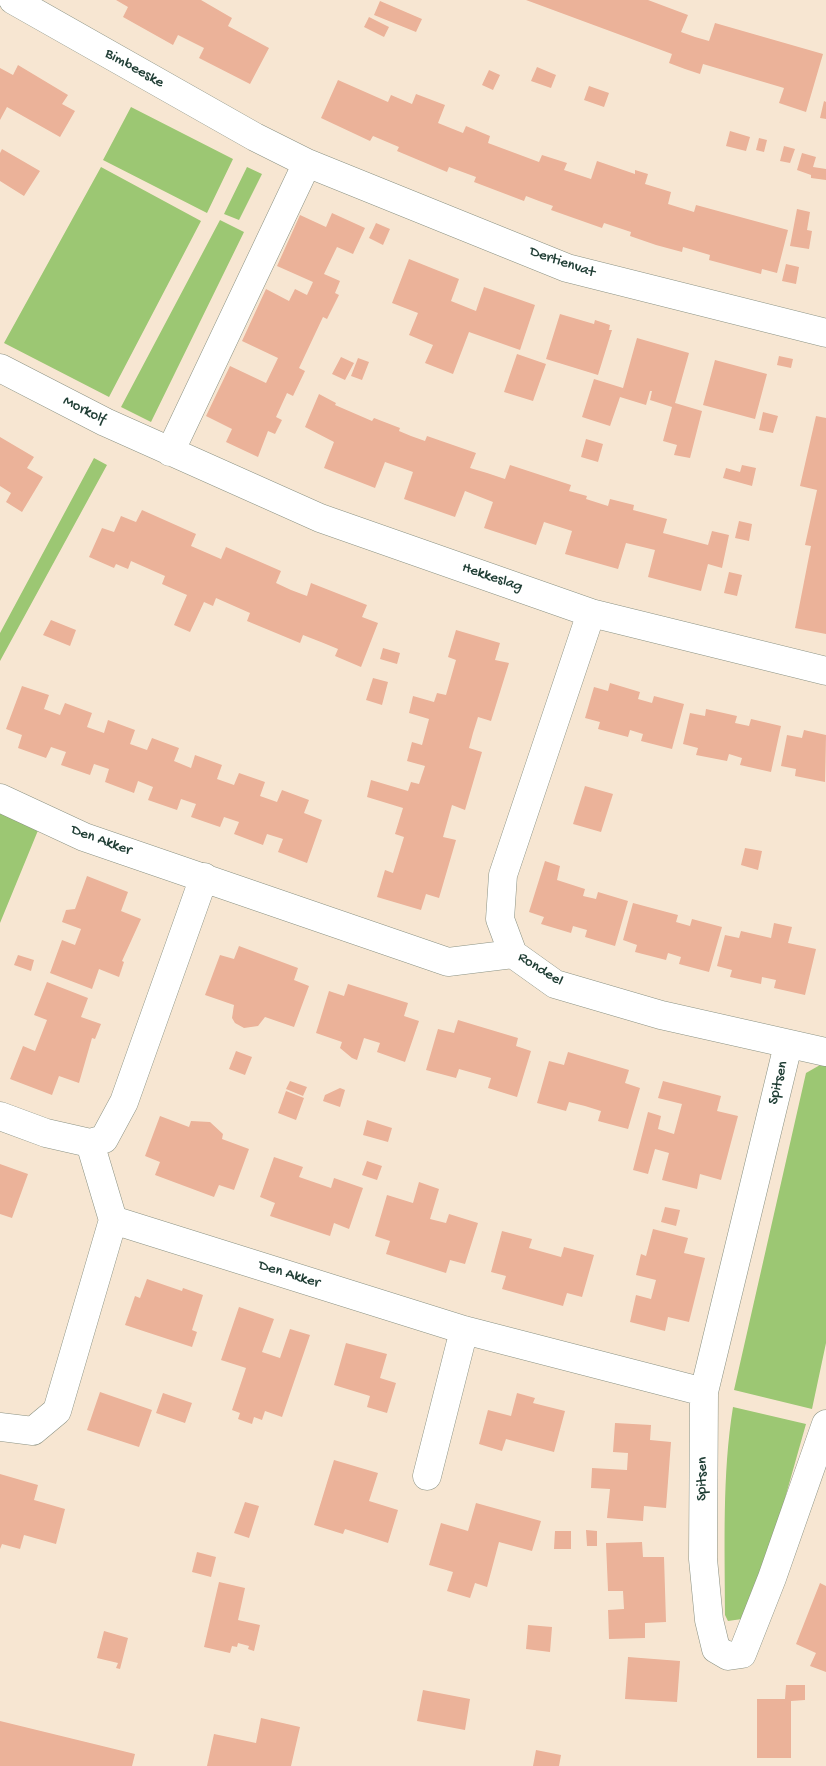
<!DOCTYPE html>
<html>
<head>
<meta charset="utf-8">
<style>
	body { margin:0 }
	canvas { display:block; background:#f7e6d2 }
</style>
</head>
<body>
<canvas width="826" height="1766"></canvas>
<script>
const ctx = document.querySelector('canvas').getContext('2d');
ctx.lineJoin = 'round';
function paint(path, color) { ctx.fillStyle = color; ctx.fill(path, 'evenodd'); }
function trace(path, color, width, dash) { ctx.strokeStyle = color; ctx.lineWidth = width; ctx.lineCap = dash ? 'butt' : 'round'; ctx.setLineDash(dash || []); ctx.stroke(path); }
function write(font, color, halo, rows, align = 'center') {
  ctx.font = font + ' "Gochi Hand",sans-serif'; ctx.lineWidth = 4; ctx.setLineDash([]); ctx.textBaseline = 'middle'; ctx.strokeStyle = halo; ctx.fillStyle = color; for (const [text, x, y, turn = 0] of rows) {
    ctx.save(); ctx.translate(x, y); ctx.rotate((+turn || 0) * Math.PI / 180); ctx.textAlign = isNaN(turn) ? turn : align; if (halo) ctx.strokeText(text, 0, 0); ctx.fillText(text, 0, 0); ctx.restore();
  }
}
paint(new Path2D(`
	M131,107L233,159L207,213L103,160Z
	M101,167L201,221L109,397L4,343Z
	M247,167L262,174L239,220L224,214Z
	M220,220L244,232L151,422L121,407Z
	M94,458L107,465L0,661V633Z
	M0,811L39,828L0,923Z
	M820,1065L826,1066V1343L812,1409L734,1390L806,1073Z
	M733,1407L806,1424L778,1523L742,1619L728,1621L725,1615C725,1546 722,1475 733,1407Z`), '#9cc773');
paint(new Path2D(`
	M116,0H201L232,18L228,26L269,48L250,84L199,58L204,48L178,35L173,45L123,17L128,7Z
	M526,0H648L688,15L681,32L695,37L709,41L715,23L823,54L806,112L779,103L784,88L703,64L700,74L685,69L669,63L672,54Z
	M380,1L422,19L416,32L374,15Z
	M369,17L389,27L384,37L364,27Z
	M18,65L68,95L62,104L75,111L60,137L7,107L0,120V68L13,75Z
	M537,67L556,75L551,88L531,81Z
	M489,70L500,75L493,90L482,85Z
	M338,80L388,102L391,95L412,104L416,94L445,105L438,123L463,133L466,126L490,136L488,143L539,162L542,155L567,163L564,170L591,179L597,161L635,174V170L648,174L645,184L671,192L668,204L694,212L696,205L788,230L777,273L762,269L761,274L709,260L710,255L683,247L682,252L656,245L630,236L631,232L604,223L602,228L551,210L553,206L539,201L526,196L524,201L474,182L476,177L449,167L447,172L397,151L399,147L373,136L370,141L321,118Z
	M589,86L609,93L604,107L584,100Z
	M824,101L826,102V119L820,118Z
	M730,131L750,137L746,151L726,146Z
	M759,138L767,140L764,152L756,150Z
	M784,146L795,149L790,163L780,161Z
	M2,149L40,171L24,196L0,181V153Z
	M802,153L816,157L813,167L826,169V180L811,178V175L797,170Z
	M797,209L810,212L807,230L812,231L809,249L790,246Z
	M332,213L365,228L353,254L337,247L324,274L340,281L335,293L339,295L327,319L323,317L299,368L305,371L293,396L287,393L276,417L282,420L275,434L268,431L258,457L226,442L232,429L206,416L230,366L266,383L278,358L242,341L266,289L289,301L295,289L307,295L313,282L277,266L300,215L326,227Z
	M376,223L390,229L383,245L369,238Z
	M409,259L459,279L451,301L476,311L484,287L535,305L520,350L469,332L453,374L425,363L433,345L409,335L418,313L392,303Z
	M786,264L799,267L796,284L782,281Z
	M560,314L594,324L595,320L610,325L609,330H612L598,375L546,359Z
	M637,338L689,353L675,403L702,411L690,458L674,455L677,445L663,441L672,407L650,400L652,391H650L646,405L620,397L610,426L582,417L594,379L623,388Z
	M517,354L546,364L533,401L504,392Z
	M779,356L793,359L791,368L777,365Z
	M341,357L354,363L345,380L332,374Z
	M358,358L369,362L362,380L351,376Z
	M715,360L767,374L755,419L703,405Z
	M319,394L336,403L335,405L372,421L374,418L400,428L399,431L411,436L425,441L427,436L476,453L470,468L487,473L505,479L510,465L571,485L569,491L587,496L586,499L608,506L610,499L634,505L633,510L667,519L663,533L708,545L712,531L729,535L722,568L708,564L701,591L674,584L648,577L655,550L626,543L618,569L565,554L572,531L544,522L536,545L484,528L493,502L465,491L455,517L404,499L413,472L385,462L375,488L324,468L334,442L305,427Z
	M763,412L778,416L773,433L759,430Z
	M816,416L826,418V634L795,628L811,546L805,545L817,490L800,486Z
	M0,437L34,457L27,468L43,477L22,512L6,502L11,493L0,486Z
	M586,439L603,444L598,462L581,457Z
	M742,465L756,468L752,486L723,478L726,468L740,472Z
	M142,510L196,534L191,546L221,559L226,547L281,571L276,583L291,590L307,596L311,583L367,605L362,617L378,623L361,667L335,656L338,649L321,642L303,635L300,643L247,621L250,613L216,598L213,606L204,602L190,632L174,625L187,595L162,584L165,576L131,561L128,569L116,564L114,568L89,557L102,528L114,532L121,516L136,522Z
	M739,521L752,524L749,541L735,538Z
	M729,572L742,575L737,596L724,593Z
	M51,620L76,630L70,646L43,635Z
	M456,630L500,643L495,660L509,663L491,721L478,717L473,733L469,748L482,752L465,810L452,805L443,837L456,840L439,898L426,894L421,910L377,897L385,870L393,873L404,837L395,834L403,808L367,797L371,780L408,791L411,782L419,784L425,766L407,761L412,742L422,745L429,719L409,713L413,696L434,702L437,693L446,695L456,660L448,657Z
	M383,648L400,653L397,664L380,659Z
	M373,678L388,682L382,705L366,700Z
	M610,683L640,692L638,699L652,703L654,696L684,704L672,749L641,741L643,734L630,730L628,737L598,729L600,722L585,718L594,687L608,691Z
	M22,686L49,695L44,709L60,715L65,703L92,713L87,727L104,733L108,720L135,730L130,744L147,750L152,738L179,748L174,761L191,768L195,755L222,765L217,779L234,785L239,773L265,782L260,796L277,802L282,790L309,800L304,813L322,820L307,863L278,852L283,839L267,834L263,845L234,834L239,822L224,817L220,827L191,817L196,804L181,799L177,810L148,800L153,787L138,781L134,793L105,782L109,769L94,764L90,775L61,765L66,752L51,747L46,758L18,748L22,735L6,729Z
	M706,709L737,716L735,723L749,726L751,719L781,726L771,772L740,765L742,758L729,754L727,761L696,755L698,748L683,744L690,713L705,716Z
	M804,730L826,735L825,782L795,776L796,769L781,766L787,735L802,738Z
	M585,786L613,794L601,832L573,824Z
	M745,848L762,851L758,870L741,865Z
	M545,861L560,866L557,880L585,889L583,896L596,899L598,892L628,901L615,946L585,937L587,930L573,926L571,933L541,924L544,917L529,912Z
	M87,876L128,892L121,911L141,919L122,961L124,962L119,977L99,969L92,989L50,973L62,940L75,945L81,929L62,922L66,910L75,909Z
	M633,903L678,915L676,922L690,926L692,919L722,927L709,972L679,964L681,957L668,953L666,960L635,952L637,945L623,940Z
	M774,923L792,927L788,943L816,949L805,995L774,988L776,980L762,977L761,984L730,977L732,970L717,966L725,935L739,938L741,931L771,938Z
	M239,946L298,968L294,980L309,986L294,1027L265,1017L258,1026L244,1028L235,1023L232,1018L234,1005L205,995L220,955L234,959Z
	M18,955L34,960L31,971L14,965Z
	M47,982L88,998L81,1017L101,1024L95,1039L92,1038L79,1083L59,1076L52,1095L10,1079L23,1046L35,1051L47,1020L34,1015Z
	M348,984L408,1003L404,1016L419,1021L405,1062L377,1052L380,1043L364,1038L357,1060L352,1058L340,1048L342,1042L316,1033L329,991L344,996Z
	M458,1020L518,1038L516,1046L531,1051L517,1097L488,1088L491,1078L459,1069L456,1078L426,1070L438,1029L454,1033Z
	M236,1051L252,1057L245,1075L229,1069Z
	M568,1052L629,1070L625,1083L640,1088L628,1129L598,1121L601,1111L585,1106L569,1102L566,1111L537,1103L549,1061L564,1065Z
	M290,1081L307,1087L303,1096L286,1089Z
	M663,1081L721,1096L717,1111L738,1116L721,1180L700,1174L697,1189L662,1180L669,1153L655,1149L648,1174L633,1170L648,1112L661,1116L658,1129L674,1134L682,1104L658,1098Z
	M340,1088L345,1090L340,1107L323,1101L325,1095Z
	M286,1091L304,1098L296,1120L278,1113Z
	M160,1116L189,1127L191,1121L210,1122L223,1134L222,1139L249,1149L234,1190L219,1185L214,1197L155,1175L160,1162L145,1156Z
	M367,1120L392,1128L388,1142L363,1135Z
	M274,1157L303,1167L299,1177L331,1188L334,1178L363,1188L349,1229L334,1223L330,1236L270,1216L275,1203L260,1197Z
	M367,1161L382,1166L377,1180L362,1175Z
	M0,1164L28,1174L12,1218L0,1214Z
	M419,1182L439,1189L430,1219L446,1223L449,1214L478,1223L465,1264L450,1260L446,1273L386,1254L390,1241L375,1236L387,1195L413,1203Z
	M665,1207L680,1210L676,1226L661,1222Z
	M653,1229L688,1238L684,1253L705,1258L689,1322L668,1317L665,1331L630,1322L636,1295L651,1299L656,1280L636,1275L641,1254L646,1256Z
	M502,1231L532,1239L529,1248L561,1257L564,1247L594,1255L582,1297L567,1293L563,1306L502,1289L506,1276L491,1272Z
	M147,1279L182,1291L183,1288L203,1295L192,1330L197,1332L192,1347L125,1325L135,1296L140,1298Z
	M239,1307L274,1319L262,1352L280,1358L290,1329L310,1335L282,1417L265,1411L262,1420L254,1417L252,1424L238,1419L240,1413L232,1410L246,1368L221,1360Z
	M346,1343L387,1354L380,1378L396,1383L387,1413L367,1407L370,1396L334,1385Z
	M100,1392L152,1410L139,1447L87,1430Z
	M163,1393L192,1403L185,1423L156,1413Z
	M517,1393L535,1398L533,1403L565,1411L554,1452L506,1439L502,1451L479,1444L488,1410L511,1416Z
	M615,1423L651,1425L650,1440L671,1442L666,1508L644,1506L643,1521L607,1518L610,1489L591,1488L592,1468L627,1470L628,1453L613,1452Z
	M334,1460L378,1473L369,1501L398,1510L388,1543L345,1529L343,1534L314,1525Z
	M0,1474L38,1485L34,1500L65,1509L56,1544L24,1535L20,1549L2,1544L0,1549Z
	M245,1502L259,1506L249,1538L234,1533Z
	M476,1503L541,1521L532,1551L499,1542L487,1587L475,1583L470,1598L447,1591L453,1572L429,1565L441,1523L468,1531Z
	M586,1530L597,1531V1546H587Z
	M555,1531H571V1549H554Z
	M642,1542L643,1557H664L666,1622L645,1623V1638L609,1639L608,1610L624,1609L623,1591H608L606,1543Z
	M197,1552L216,1557L211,1577L192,1572Z
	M219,1582L245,1588L238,1620L260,1625L254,1651L248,1649L249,1646L238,1643L237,1647L232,1646L230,1653L204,1647Z
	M820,1583L826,1586V1672L810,1666L816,1653L796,1644Z
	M528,1625L552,1627L550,1652L526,1649Z
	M104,1631L128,1638L120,1669L116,1668L118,1663L97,1658Z
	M628,1657L680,1661L677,1702L625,1699Z
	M786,1685H805V1700L791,1701V1758H757V1699H785Z
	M423,1690L470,1699L465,1730L417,1721Z
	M261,1718L300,1727L291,1766H207L214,1734L256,1743Z
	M0,1721L135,1754L132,1766H0Z
	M536,1750L561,1755L559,1766H533Z`), '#ebb299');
const minor = new Path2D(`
	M13,0L255,137L307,163L567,268L826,333
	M0,368L105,422L320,518L591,613L826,671
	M170,452L307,163
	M591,613L503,875L500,919L513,954L555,984L661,1015L826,1052
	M0,798L84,837L448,962L513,954
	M788,1045L704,1392L703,1559L709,1620L716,1649L728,1656L742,1654L772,1578L826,1424
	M0,1116L46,1133L90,1143L113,1220L464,1330L704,1392
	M90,1143L104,1139L124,1102L204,877
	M0,1427L33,1431L57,1411L113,1220
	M427,1476L464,1330`);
trace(minor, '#8b9283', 29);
trace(minor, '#fff', 28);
write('15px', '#1f3d34', '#fff', [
	["Bimbeeske",134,69,29],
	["Dertienvat",562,263,19],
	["Morkolf",84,411,27],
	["Hekkeslag",492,578,19],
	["Den Akker",101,841,20],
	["Rondeel",540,970,32],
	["Spitsen",779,1083,-76],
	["Den Akker",289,1275,17],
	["Spitsen",703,1479,-89]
]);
</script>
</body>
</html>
